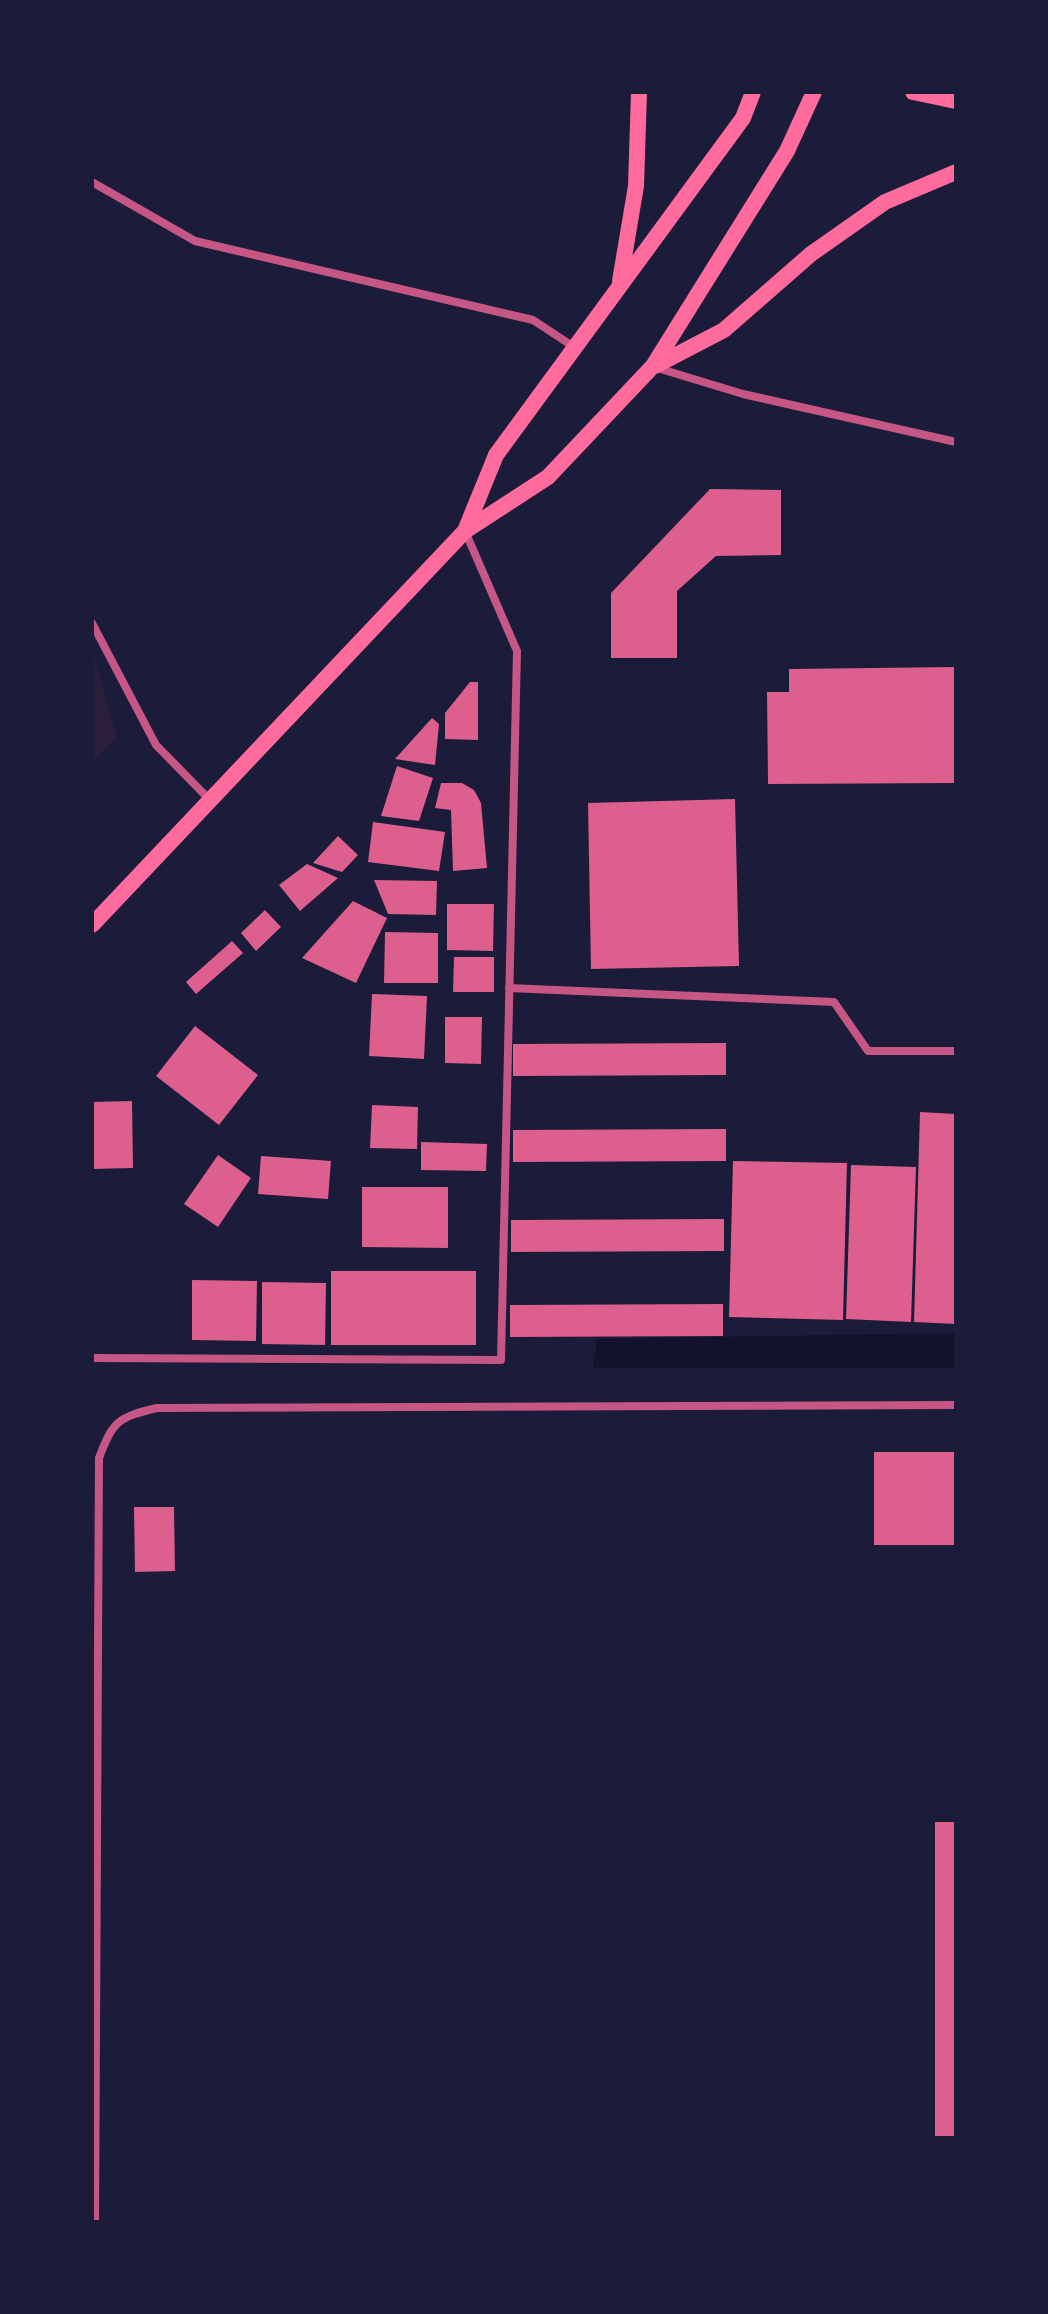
<!DOCTYPE html>
<html>
<head>
<meta charset="utf-8">
<style>
	body { margin:0 }
	#map { position:relative; width:1048px; height:2314px; overflow:hidden; background:#1b1b3a; font-family:Lora,serif }
	canvas { display:block }
	.frame { position:absolute; inset:0; border:94px solid #1b1b3a; pointer-events:none }
</style>
</head>
<body>
<div id="map">
<canvas width="1048" height="2314"></canvas>
<div class="frame"></div>
</div>
<script>
const ctx = document.querySelector('canvas').getContext('2d');
ctx.lineJoin = 'round';
function paint(path, color) { ctx.fillStyle = color; ctx.fill(path, 'evenodd'); }
function trace(path, color, width, dash) { ctx.strokeStyle = color; ctx.lineWidth = width; ctx.lineCap = dash ? 'butt' : 'round'; ctx.setLineDash(dash || []); ctx.stroke(path); }
paint(new Path2D(`
	M92,649L117,737L92,763Z`), '#2a1e3b');
paint(new Path2D(`
	M956,1333V1368H593L597,1339Z`), '#12122b');
paint(new Path2D(`
	M710,489L781,490V555L716,556L677,591V658H611V593Z
	M956,667V783L768,784L767,692H789V669Z
	M470,682H478V740L445,739V713Z
	M432,718L439,724L435,765L395,759Z
	M397,766L433,778L419,821L381,816Z
	M441,783H462L474,790L481,803L487,868L453,871L451,810L435,808Z
	M735,799L739,966L591,969L588,803Z
	M373,822L445,832L439,871L368,862Z
	M338,836L358,855L342,872L313,863Z
	M307,864L338,878L300,911L279,885Z
	M374,880L437,881L436,915L388,914Z
	M353,901L387,918L356,983L302,958Z
	M447,904H494L493,951L447,950Z
	M265,910L281,927L256,951L241,933Z
	M385,932L438,933V983H384Z
	M232,941L243,953L196,994L186,982Z
	M454,957H494V992H453Z
	M372,994L427,996L424,1059L369,1056Z
	M445,1017H482L481,1064L445,1063Z
	M195,1026L258,1075L219,1125L156,1076Z
	M726,1043V1075L513,1076V1044Z
	M132,1101L133,1168L92,1169V1102Z
	M372,1105L418,1107L417,1149L370,1148Z
	M920,1112L956,1114V1324L914,1322Z
	M726,1129V1161L513,1162V1130Z
	M421,1142L487,1144L486,1171L421,1170Z
	M218,1155L251,1178L218,1227L184,1204Z
	M261,1156L331,1161L328,1199L258,1194Z
	M733,1161L847,1163L843,1320L729,1317Z
	M851,1165L916,1167L911,1322L846,1319Z
	M362,1187H448V1248L362,1247Z
	M724,1219V1251L511,1252V1220Z
	M331,1271H476V1345H331Z
	M192,1280L257,1281L256,1341L192,1340Z
	M262,1282L326,1283L325,1345L262,1344Z
	M723,1304V1336L510,1337V1305Z
	M874,1452H956V1545H874Z
	M134,1507H174L175,1571L135,1572Z
	M935,1822H956V2136H935Z`), '#dd5f8e');
trace(new Path2D(`
	M92,182L195,241L533,320L574,347
	M654,367L743,394L956,442
	M92,623L156,745L209,799
	M509,988L834,1002L868,1051H956
	M92,1358L501,1360L517,651L465,531
	M95,2222L99,1458C113,1421 118,1417 157,1408L956,1405`), '#c65784', 8);
trace(new Path2D(`
	M913,92L956,101
	M620,281L636,186L639,92
	M655,366L724,330L811,254L885,202L956,172
	M465,531L496,455L743,118L753,92
	M92,925L465,531L548,477L653,366L787,151L814,92`), '#ff6b9d', 16);
</script>
</body>
</html>
